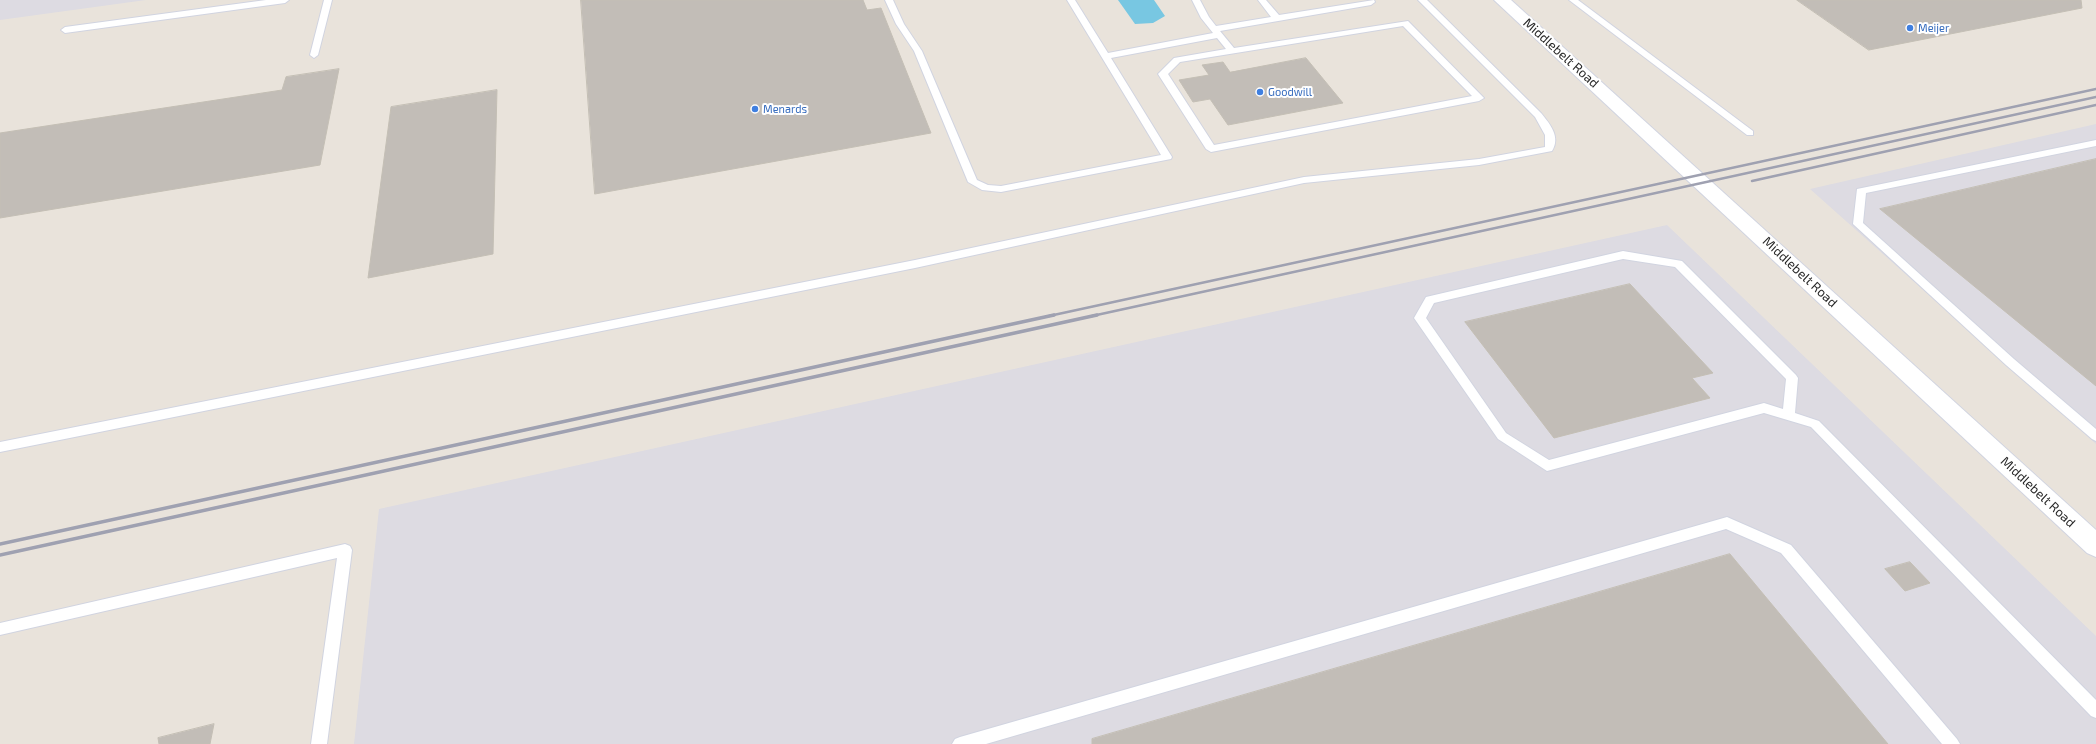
<!DOCTYPE html>
<html>
<head>
<meta charset="utf-8">
<style>
	body { margin:0 }
	canvas { display:block; background:#e9e3db }
</style>
</head>
<body>
<canvas width="2096" height="744"></canvas>
<script>
const ctx = document.querySelector('canvas').getContext('2d');
ctx.lineJoin = 'round';
function paint(path, color) { ctx.fillStyle = color; ctx.fill(path, 'evenodd'); }
function trace(path, color, width, dash) { ctx.strokeStyle = color; ctx.lineWidth = width; ctx.lineCap = dash ? 'butt' : 'round'; ctx.setLineDash(dash || []); ctx.stroke(path); }
function write(font, color, halo, rows, align = 'center') {
  ctx.font = font + ' "Exo 2",sans-serif'; ctx.lineWidth = 4; ctx.setLineDash([]); ctx.textBaseline = 'middle'; ctx.strokeStyle = halo; ctx.fillStyle = color; for (const [text, x, y, turn = 0] of rows) {
    ctx.save(); ctx.translate(x, y); ctx.rotate((+turn || 0) * Math.PI / 180); ctx.textAlign = isNaN(turn) ? turn : align; if (halo) ctx.strokeText(text, 0, 0); ctx.fillText(text, 0, 0); ctx.restore();
  }
}
paint(new Path2D(`
	M0,0H146L0,20Z
	M2096,124V444L1810,189Z
	M1667,225L2096,636V744H354L379,509Z`), '#dddbe2');
paint(new Path2D(`
	M1118,0H1154L1165,16L1153,23L1135,24Z`), '#78c7e2');
const building = new Path2D(`
	M581,0H863L867,10L881,8L931,133L595,194Z
	M1797,0H2081L2082,8L1869,50Z
	M1306,58L1343,103L1228,125L1210,99L1193,102L1179,80L1209,75L1202,65L1223,62L1230,72Z
	M339,69L320,165L0,218V133L282,90L286,77Z
	M497,90L493,254L368,278L391,107Z
	M2096,159V386L1880,209Z
	M1630,284L1713,373L1692,378L1710,398L1554,438L1465,322Z
	M1730,554L1888,744H1092V739Z
	M1910,562L1930,583L1905,591L1885,569Z
	M214,724L210,744H159L158,738Z`);
paint(building, '#c2bdb7');
trace(building, '#c4bfb5', 1);
const service = new Path2D(`
	M266,0H289L285,3L65,33L61,30L65,27Z
	M324,0H332L318,55L314,58L310,55Z
	M885,0H893L904,24L922,51L977,180L988,185L1001,186L1161,155L1067,0H1075L1108,53L1213,33L1201,18L1192,0H1200L1209,17L1216,26L1271,17L1258,0H1266L1279,15L1374,0L1375,2L1371,5L1220,31L1234,48L1408,21L1484,98L1479,101L1211,152L1206,149L1158,74L1174,58L1226,49L1217,38L1111,58L1172,157L1171,159L1001,192L982,190L968,182L914,51L896,24ZM1403,26L1472,96L1214,145L1168,74L1180,62Z
	M1418,0H1427L1541,113C1550,124 1561,137 1552,151L1479,165L1304,183L915,268L0,452V442L915,260L1304,177L1479,159L1545,147V135L1535,117Z
	M1569,0H1578L1753,131V135H1747Z
	M2096,140V146L1866,193L1863,223L2014,359L2096,429V441L2092,439L2006,365L1853,224L1857,189Z
	M1623,251L1682,261L1796,375L1798,378L1795,413L1819,421L2096,700V718L2091,716L1811,427L1764,413L1547,471L1498,439L1414,318L1426,297ZM1623,259L1675,267L1786,379L1783,409L1764,403L1549,460L1506,433L1426,318L1434,303Z
	M1727,517L1791,545L1957,739L1960,744H1942L1781,553L1726,529L986,744H952L955,739L960,737Z
	M345,544L350,546L352,550L327,744H311L337,558L0,635V623Z`);
const secondary = new Path2D(`
	M1494,0H1511L2096,530V557L2087,553Z`);
trace(service, '#d1d4e0', 2);
trace(secondary, '#d1d4e0', 2);
paint(service, '#fff');
paint(secondary, '#fff');
trace(new Path2D(`
	M1752,181L2096,105
	M1049,316L2096,89
	M1092,316L2096,97`), '#9fa1b1', 2.5);
trace(new Path2D(`
	M0,544L1054,315
	M0,555L1097,315`), '#9fa1b1', 3.5);
for (const [x, y, r, color] of [
	[1910,28,4,"#3f7fe0"],
	[1260,92,4,"#3f7fe0"],
	[755,109,4,"#3f7fe0"]
]) { const dot = new Path2D(); dot.arc(x, y, r, 0, 2 * Math.PI); ctx.fillStyle = color; ctx.fill(dot); trace(dot, '#fff', 1.5); }
write('11px', '#366cbe', '#fff', [
	["Meijer",1918,28],
	["Goodwill",1268,92],
	["Menards",763,109]
], 'left');
write('13px', '#282828', '#fff', [
	["Middlebelt Road",1561,53,42],
	["Middlebelt Road",1800,272,43],
	["Middlebelt Road",2038,492,43]
]);
</script>
</body>
</html>
